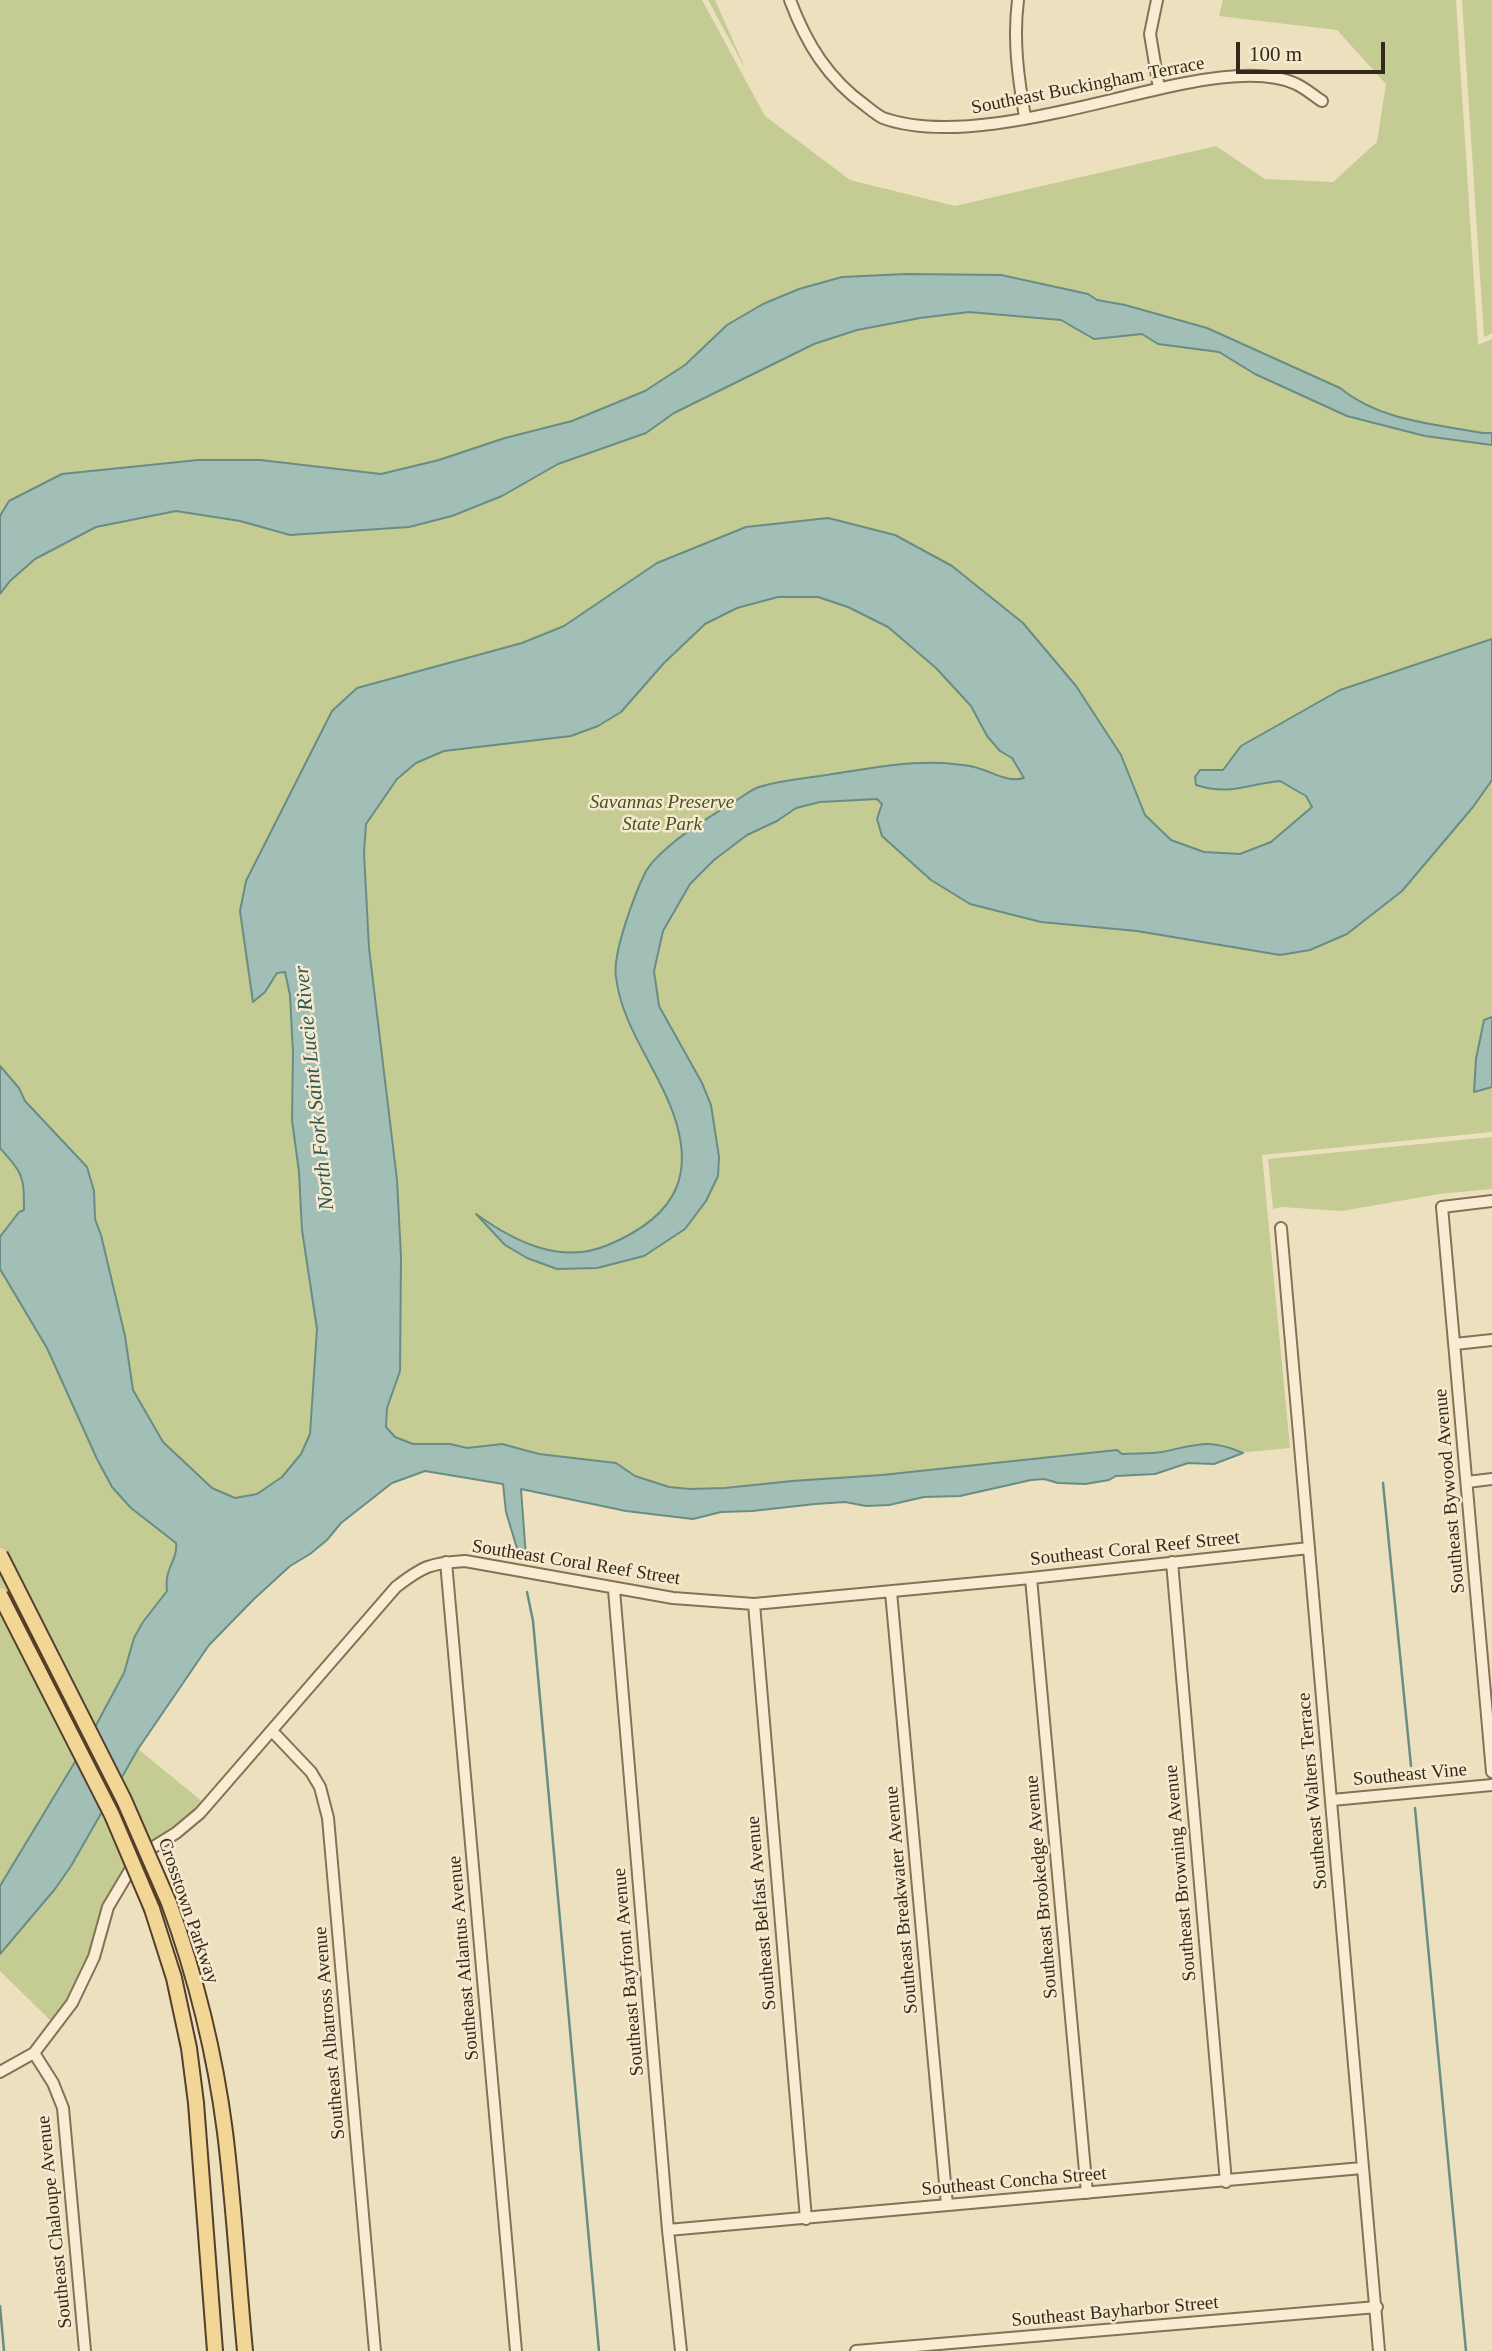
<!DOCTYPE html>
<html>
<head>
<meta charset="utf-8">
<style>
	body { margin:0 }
	#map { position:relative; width:1492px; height:2351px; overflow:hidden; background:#ede0bf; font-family:"Times New Roman",serif }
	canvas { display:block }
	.scale { position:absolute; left:1236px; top:42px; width:149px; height:32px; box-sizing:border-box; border:4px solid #35291c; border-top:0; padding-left:9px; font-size:21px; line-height:24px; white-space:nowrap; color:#35291c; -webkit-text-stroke:5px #f5eace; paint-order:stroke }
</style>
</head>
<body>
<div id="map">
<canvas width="1492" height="2351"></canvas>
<div class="scale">100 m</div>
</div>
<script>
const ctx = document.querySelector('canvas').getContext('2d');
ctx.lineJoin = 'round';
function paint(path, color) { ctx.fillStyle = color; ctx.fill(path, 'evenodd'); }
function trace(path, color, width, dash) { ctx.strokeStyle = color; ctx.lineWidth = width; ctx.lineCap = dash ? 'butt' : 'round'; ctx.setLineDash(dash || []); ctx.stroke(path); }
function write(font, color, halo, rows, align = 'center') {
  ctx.font = font + ' "Times New Roman",serif'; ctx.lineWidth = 5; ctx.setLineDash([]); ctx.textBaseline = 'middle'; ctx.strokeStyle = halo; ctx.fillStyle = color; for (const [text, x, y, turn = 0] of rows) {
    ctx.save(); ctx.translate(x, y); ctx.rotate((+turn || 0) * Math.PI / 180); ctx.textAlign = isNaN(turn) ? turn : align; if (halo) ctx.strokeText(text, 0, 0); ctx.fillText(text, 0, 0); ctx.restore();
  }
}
paint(new Path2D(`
	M0,0H702L765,116L850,180L955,206L1216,146L1265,179L1333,182L1377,142L1386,84L1337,30L1219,16L1223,0H1456L1478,345L1492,339V1132L1262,1155L1290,1448L744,1500L366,1447L323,1477L0,1916Z
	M708,0H715L746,70Z
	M1462,0H1492V333L1484,337Z
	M1492,1137V1189L1439,1194L1342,1211L1282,1207L1273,1209L1268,1159Z
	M138,1749L204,1803C180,1832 141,1846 120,1877C100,1905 97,1942 83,1972C75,1990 64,2007 52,2022L0,1971V1954L55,1889L71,1866Z`), '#c4cb93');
const water = new Path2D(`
	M906,274L1001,275L1088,294L1097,300L1125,305L1207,328L1340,388C1380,421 1434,424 1483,433H1492V445L1425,436L1347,416L1255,374L1219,352L1158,344L1142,334L1094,339L1061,320L969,312L920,318L857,330L814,344L674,413L646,433L558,464L502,496L452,516L409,527L290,535L240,521L176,511L96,527L35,559L10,581L0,594V516L9,501L62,474L198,460H260L381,474L439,460L505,438L572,421L645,391L685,365L727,325L763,304L799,289L842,277Z
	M828,518L895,535L952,566L1023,623L1076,686L1121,755L1145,815L1171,840L1204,852L1240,854L1271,842L1312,807L1306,796L1280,781C1246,784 1231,796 1196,785L1195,777L1200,770H1223L1241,746L1340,690L1492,639V780L1473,807L1402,891L1347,934L1310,950L1280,955L1137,931L1041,922L970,904L931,880L882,836L877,819L882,804L877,799L820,802L796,808L777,821L747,835L714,860L690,884L663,931L654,971L659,1006L702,1083L711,1105L719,1157L718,1176L706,1201L685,1229L644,1256L597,1268L557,1269L527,1258L505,1245L476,1214C515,1242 561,1265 608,1245C680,1215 699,1170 667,1098C650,1059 621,1021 616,977C612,954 635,893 646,871C651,863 660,854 667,848C687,830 710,817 732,803C741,798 750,790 759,787C781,780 805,778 827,775C865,769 904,761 943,763C953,764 964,764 974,767C992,771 1006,783 1024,778L1012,758L1000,751L987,736L971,706L936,668L888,627L848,607L818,597H778L737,608L705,624L664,663L621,712L598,726L571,736L444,751L416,763L397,779L366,824L364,853L369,948L397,1180L401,1257L400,1371L387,1408L386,1427L395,1437L413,1444H450L467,1448L502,1444L539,1454L616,1463L635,1476L669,1487L690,1489L725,1488L792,1481L882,1475L1117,1450L1122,1454C1135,1453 1149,1454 1162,1452C1197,1445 1208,1438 1243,1453L1214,1464L1188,1463L1155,1474L1116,1476L1109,1480L1085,1484L1058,1483L1044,1479L1031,1480L960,1496L924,1497L889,1505L866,1506L845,1502L815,1504L752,1511L721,1512L693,1519L626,1511L521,1489L526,1557L519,1555L506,1512L503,1484L425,1471L392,1483L341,1523L327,1540L310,1554L290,1566L254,1599L209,1645L138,1749L71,1866L55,1889L0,1954V1886L87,1742L124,1673L134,1638L143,1622L167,1591C164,1567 178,1561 176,1543L131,1508L112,1487L97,1459L47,1348L0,1269V1237L19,1212L24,1210C24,1175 23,1174 0,1148V1066L19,1088L25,1101L87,1167L94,1191L95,1219L101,1235L125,1336L133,1390L163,1442L212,1488L235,1498L257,1494L282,1477L301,1454L310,1434L317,1329L302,1230L299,1172L292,1120L293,1053L290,995L285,972L277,973L265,992L253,1002L240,911L246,881L332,711L357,688L522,643L564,626L657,563L746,527Z
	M1492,1017V1087L1474,1092L1476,1059L1484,1020Z`);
paint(water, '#a2bfb7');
trace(water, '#698d84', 2);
trace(new Path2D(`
	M1383,1483L1411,1766
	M527,1592L533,1621L599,2351
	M1415,1808L1466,2351
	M0,2306L4,2351`), '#698d84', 2.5);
const minor = new Path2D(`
	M790,0C806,43 828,79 866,106C871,110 877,115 883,118C963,147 1102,99 1186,83C1217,77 1267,70 1296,84C1305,88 1314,96 1322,101
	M1018,0C1013,40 1018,77 1025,117
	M1157,0L1150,34L1159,88
	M1492,1201L1442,1207L1492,1772
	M1281,1228L1379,2351
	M1455,1344L1492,1340
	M1467,1482L1492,1479
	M446,1562L516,2351
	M1172,1562L1226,2182
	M1031,1578L1087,2193
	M614,1590L668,2230L681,2351
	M891,1592L947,2205
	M754,1604L806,2219
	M272,1731L311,1772L320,1787L328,1818L375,2351
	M1332,1800L1492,1785
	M34,2053L53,2083L63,2108L85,2351
	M0,2072L34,2053L72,2003L94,1957L108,1907L133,1865L147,1851L176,1833L200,1813L396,1587C423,1566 431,1563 465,1561L673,1598L754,1604L1031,1578L1309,1548
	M668,2230L1362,2168
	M856,2351L1377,2307`);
const major = new Path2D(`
	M169,1903C196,1977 215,2054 225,2132C234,2204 238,2278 245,2351
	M152,1909L174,1978L189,2048L196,2103L215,2351`);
trace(minor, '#867157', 14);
trace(major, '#533f2c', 18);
trace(minor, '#f8edd2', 10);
trace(major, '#f2d695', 14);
const majorBridge = new Path2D(`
	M0,1555L124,1800L169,1903
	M0,1595L112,1815L152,1909`);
trace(majorBridge, '#533f2c', 18, []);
trace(majorBridge, '#f2d695', 14);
write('19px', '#35291c', '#f5eace', [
	["Southeast Buckingham Terrace",1088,86,-11],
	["Southeast Bywood Avenue",1450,1491,-95],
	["Southeast Coral Reef Street",1135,1549,-6],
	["Southeast Coral Reef Street",576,1563,9],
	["Southeast Vine",1410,1775,-5],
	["Southeast Walters Terrace",1313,1791,-95],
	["Southeast Browning Avenue",1181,1873,-95],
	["Southeast Brookedge Avenue",1042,1887,-95],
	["Southeast Breakwater Avenue",902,1900,-95],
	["Crosstown Parkway",188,1911,71],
	["Southeast Belfast Avenue",762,1913,-95],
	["Southeast Atlantus Avenue",464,1958,-95],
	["Southeast Bayfront Avenue",629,1972,-95],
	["Southeast Albatross Avenue",330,2033,-95],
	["Southeast Concha Street",1014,2182,-5],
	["Southeast Chaloupe Avenue",55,2222,-96],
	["Southeast Bayharbor Street",1115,2312,-5]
]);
write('italic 19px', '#455223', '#f5eace', [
	["Savannas Preserve",662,803],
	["State Park",662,825]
]);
write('italic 21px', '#2b5553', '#f5eace', [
	["North Fork Saint Lucie River",315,1088,-96]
]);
</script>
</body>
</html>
